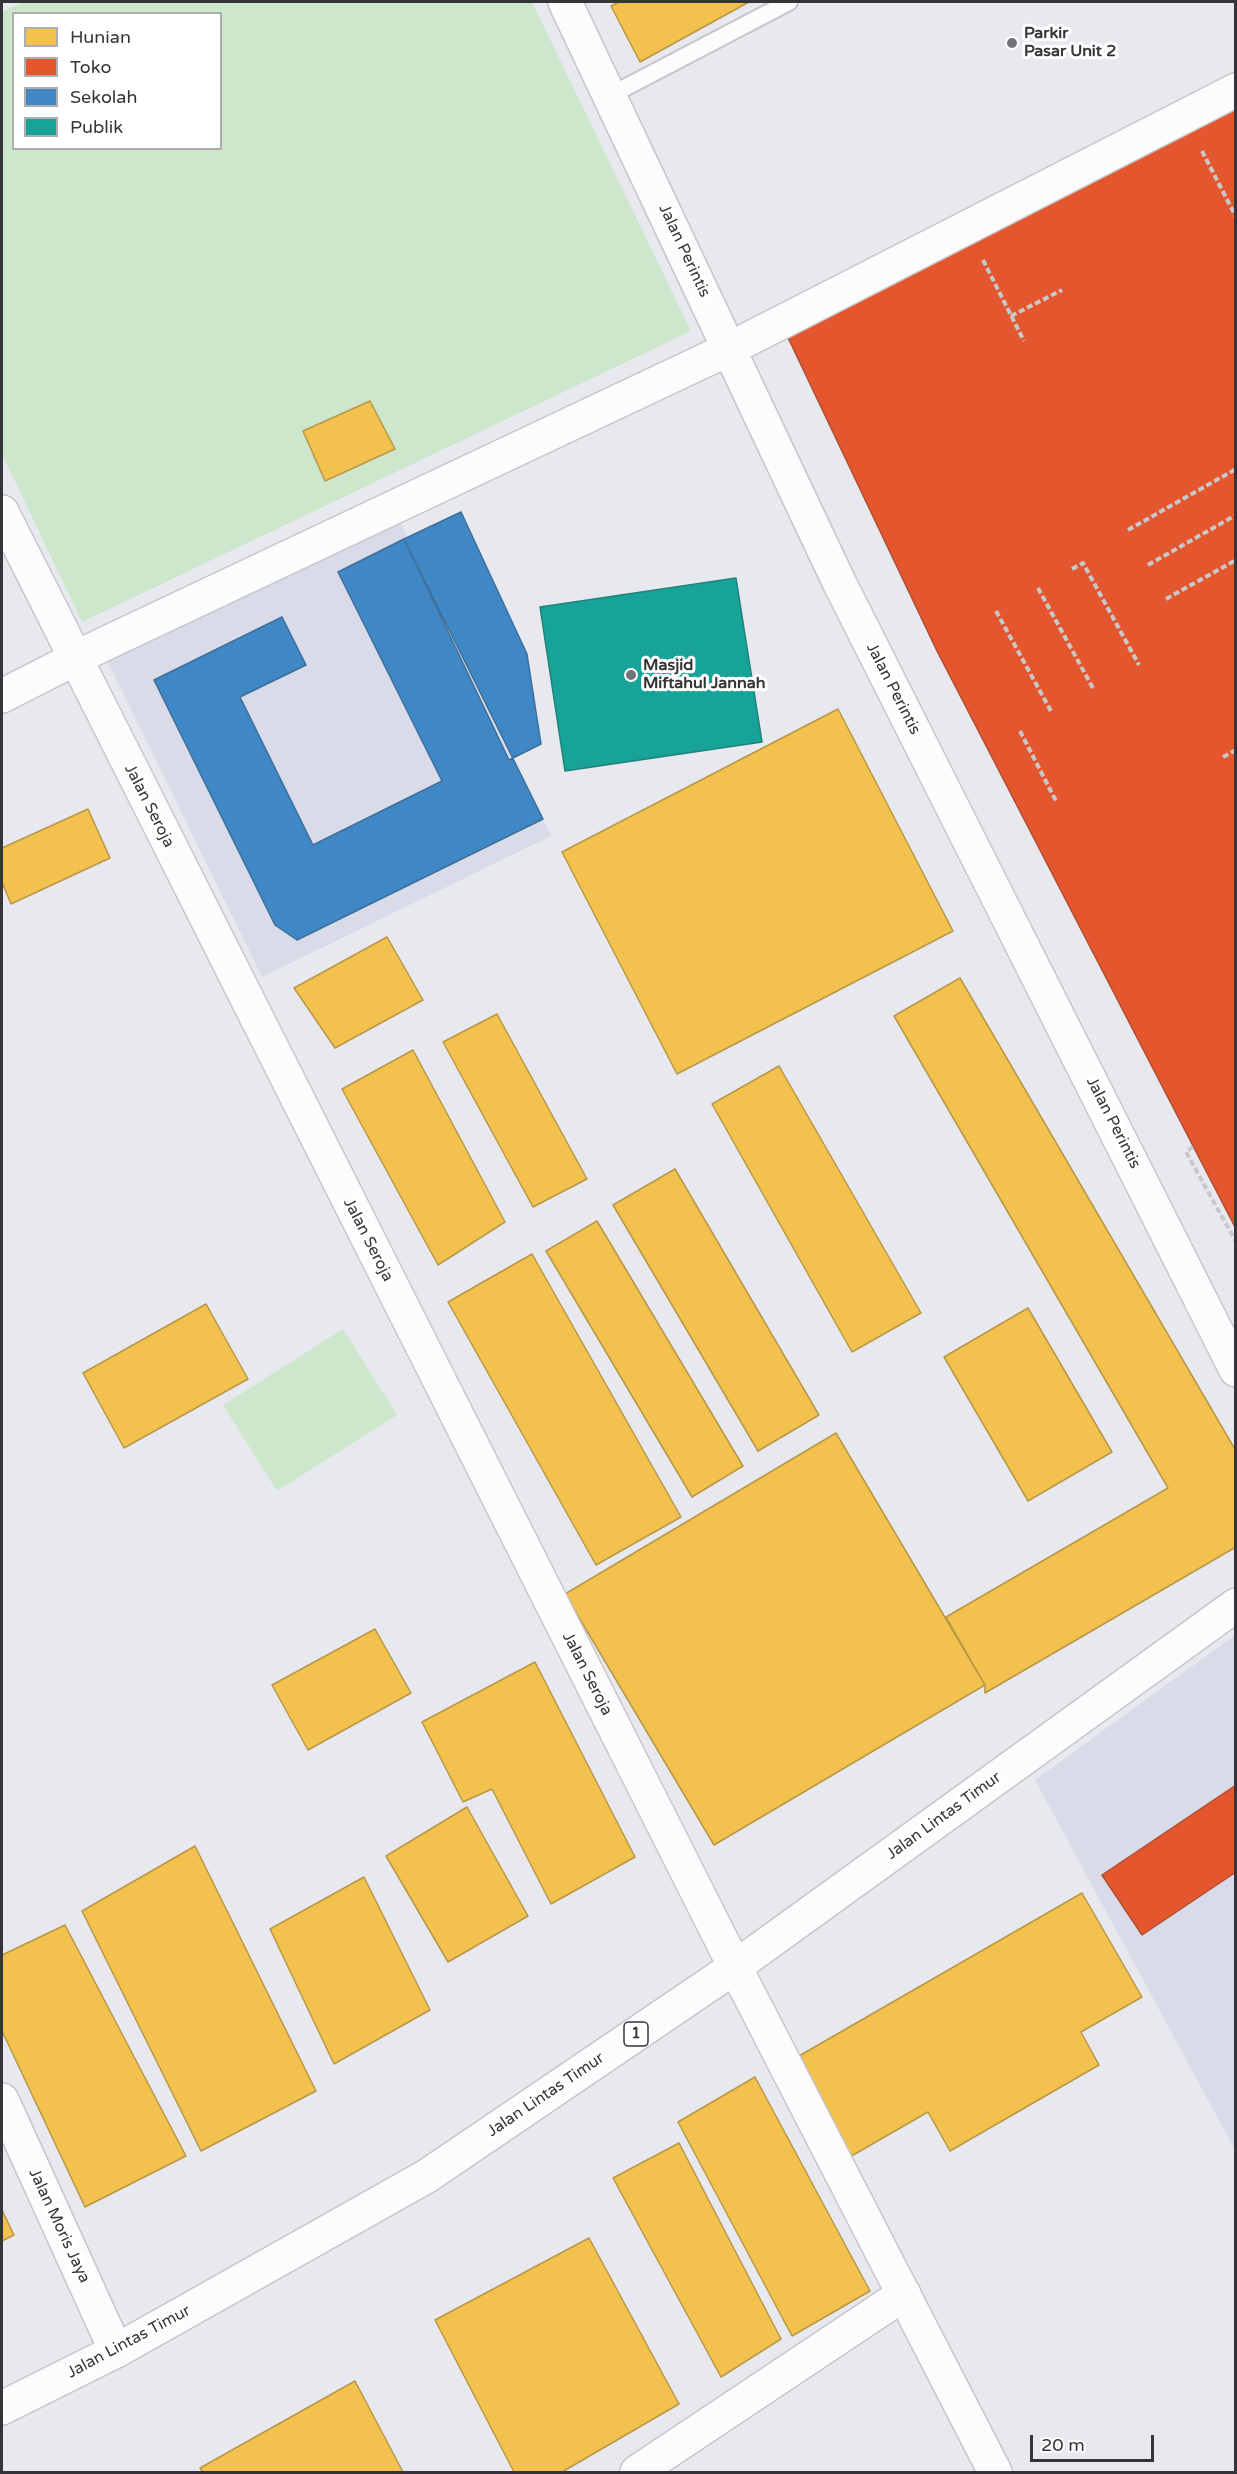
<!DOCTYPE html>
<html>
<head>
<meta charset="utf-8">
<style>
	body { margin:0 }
	#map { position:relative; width:1237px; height:2474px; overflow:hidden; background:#e8e9ef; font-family:"Varela Round",sans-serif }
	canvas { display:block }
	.frame { position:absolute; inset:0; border:3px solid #343538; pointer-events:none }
	.legend { position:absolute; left:12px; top:12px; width:210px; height:138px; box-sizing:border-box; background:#fff; border:2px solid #aeaeaf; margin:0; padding:8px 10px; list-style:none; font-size:18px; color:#343538 }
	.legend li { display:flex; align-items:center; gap:12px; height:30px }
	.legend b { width:30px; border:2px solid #aeaeaf }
	.scale { position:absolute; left:1030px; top:2435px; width:124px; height:27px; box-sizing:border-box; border:3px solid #343538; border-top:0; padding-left:8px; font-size:18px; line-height:21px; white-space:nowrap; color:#343538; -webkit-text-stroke:4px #fff; paint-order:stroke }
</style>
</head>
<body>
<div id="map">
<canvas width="1237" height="2474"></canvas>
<div class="frame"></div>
<ul class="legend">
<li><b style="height:16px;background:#f2c14e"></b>Hunian</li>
<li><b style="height:16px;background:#e4572e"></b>Toko</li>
<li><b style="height:16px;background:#3f88c5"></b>Sekolah</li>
<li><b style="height:16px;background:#17a398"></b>Publik</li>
</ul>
<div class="scale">20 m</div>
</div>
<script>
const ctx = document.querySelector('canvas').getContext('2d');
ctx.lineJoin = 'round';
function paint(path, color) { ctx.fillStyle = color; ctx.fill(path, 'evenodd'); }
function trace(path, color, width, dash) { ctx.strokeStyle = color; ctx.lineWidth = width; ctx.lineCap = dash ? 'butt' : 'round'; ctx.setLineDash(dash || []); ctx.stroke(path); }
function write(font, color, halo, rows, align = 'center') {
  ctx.font = font + ' "Varela Round",sans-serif'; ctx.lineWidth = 6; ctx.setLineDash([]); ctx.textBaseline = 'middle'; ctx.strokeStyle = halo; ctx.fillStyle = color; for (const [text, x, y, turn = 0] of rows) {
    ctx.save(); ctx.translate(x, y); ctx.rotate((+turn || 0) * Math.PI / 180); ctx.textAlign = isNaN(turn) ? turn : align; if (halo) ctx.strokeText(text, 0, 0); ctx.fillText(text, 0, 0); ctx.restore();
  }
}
paint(new Path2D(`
	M393,507L551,836L262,977L100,646Z
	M1235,1635V2150L1035,1780Z`), '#d9dbe8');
paint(new Path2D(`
	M23,2H532L691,331L82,622L2,454V12ZM14,14H220V148H14Z
	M343,1329L397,1415L277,1491L223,1405Z`), '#cce7cc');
const homes = new Path2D(`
	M619,2H749L640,62L611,6Z
	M370,401L395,449L325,481L303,431Z
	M838,709L953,931L677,1074L562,852Z
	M88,809L110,858L11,904L2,882V848Z
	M387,937L423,1000L335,1048L294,988Z
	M960,978L1236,1451V1547L985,1693V1685L946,1617L1168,1488L894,1016Z
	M497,1014L587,1179L533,1207L443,1042Z
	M413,1050L505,1222L438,1265L342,1089Z
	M779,1066L921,1313L852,1352L712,1104Z
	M675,1169L819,1415L758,1451L613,1205Z
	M597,1221L743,1466L692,1497L546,1251Z
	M532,1254L681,1517L596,1565L448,1302Z
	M206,1304L248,1379L124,1448L83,1373Z
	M1028,1308L1112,1452L1028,1501L944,1357Z
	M836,1433L985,1685L714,1845L565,1594Z
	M375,1629L411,1693L308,1750L272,1685Z
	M535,1662L635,1857L551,1904L492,1789L463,1802L422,1722Z
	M467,1807L528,1916L448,1962L386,1856Z
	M195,1846L316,2091L201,2151L82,1911Z
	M364,1877L430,2010L334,2064L270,1929Z
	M1082,1893L1142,1997L1081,2032L1099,2065L950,2151L928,2112L848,2158L792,2060Z
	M65,1925L186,2156L85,2207L2,2031V1955Z
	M755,2077L870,2291L792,2336L678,2122Z
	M679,2143L781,2339L721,2377L613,2178Z
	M2,2210L14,2235L2,2241Z
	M589,2238L679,2404L562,2472H514L435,2320Z
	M355,2381L403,2472H203L200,2468Z`);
paint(homes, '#f2c14e');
trace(homes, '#b99747', 1.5);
const shops = new Path2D(`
	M1236,97V1229L937,651L782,325Z
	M1236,1785V1872L1142,1935L1102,1875Z`);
paint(shops, '#e4572e');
trace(shops, '#af4d31', 1.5);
const schools = new Path2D(`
	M461,512L527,654L541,744L509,760L404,539Z
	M404,539L543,819L297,940L275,925L154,680L282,617L306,665L240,697L313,845L442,781L338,572Z`);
paint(schools, '#3f88c5');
trace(schools, '#3c6f9b', 1.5);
const public = new Path2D(`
	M736,578L762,742L565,771L540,607Z`);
paint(public, '#17a398');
trace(public, '#20827b', 1.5);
const service = new Path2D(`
	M611,95L789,2`);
const minor = new Path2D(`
	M2,512L735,1967L995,2472
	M2,696L100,646L729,349L1236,90
	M637,2472L904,2294`);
const tertiary = new Path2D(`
	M565,2L839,582L1236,1370`);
const secondary = new Path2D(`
	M2,2100L116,2351`);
const trunk = new Path2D(`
	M2,2408L116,2351L427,2176L735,1967L1236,1605`);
trace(service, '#c5c5ca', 20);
trace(minor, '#c5c5ca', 36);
trace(tertiary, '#c5c5ca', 36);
trace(secondary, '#c5c5ca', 36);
trace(trunk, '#c5c5ca', 36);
trace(new Path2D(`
	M1202,151L1236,217
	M983,260L1024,341
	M1011,316L1062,290
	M1128,530L1236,469
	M1148,565L1236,515
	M1072,569L1083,563L1139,665
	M1038,588L1094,690
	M1166,599L1236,560
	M996,611L1052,713
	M1020,731L1057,803
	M1223,757L1236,750
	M1193,1147L1186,1152L1236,1242`), '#c7c8ca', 4, [6, 3]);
trace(service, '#fcfcfd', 16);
trace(minor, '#fcfcfd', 33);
trace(tertiary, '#fcfcfd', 33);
trace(secondary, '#fcfcfd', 33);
trace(trunk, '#fcfcfd', 33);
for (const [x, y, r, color] of [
	[1012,43,6,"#737478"],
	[631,675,6,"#737478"]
]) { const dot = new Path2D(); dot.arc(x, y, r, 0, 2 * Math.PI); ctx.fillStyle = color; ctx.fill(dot); trace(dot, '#fff', 2); }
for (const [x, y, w] of [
	[636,2034,24]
]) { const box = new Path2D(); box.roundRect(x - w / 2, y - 12, w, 24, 4.5); ctx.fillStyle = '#fff'; ctx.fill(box); trace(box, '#343538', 1.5); }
write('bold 15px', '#343538', null, [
	["1",636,2034]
]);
write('bold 16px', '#343538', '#fff', [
	["Parkir",1024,34],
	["Pasar Unit 2",1024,52],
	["Masjid",643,666],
	["Miftahul Jannah",643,684]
], 'left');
write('16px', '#343538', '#fff', [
	["Jalan Perintis",684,251,65],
	["Jalan Perintis",893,689,63],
	["Jalan Seroja",149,806,63],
	["Jalan Perintis",1113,1123,63],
	["Jalan Seroja",368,1240,63],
	["Jalan Seroja",587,1674,63],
	["Jalan Lintas Timur",944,1816,-36],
	["Jalan Lintas Timur",546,2095,-34],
	["Jalan Moris Jaya",59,2226,65],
	["Jalan Lintas Timur",129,2342,-28]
]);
</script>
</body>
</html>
